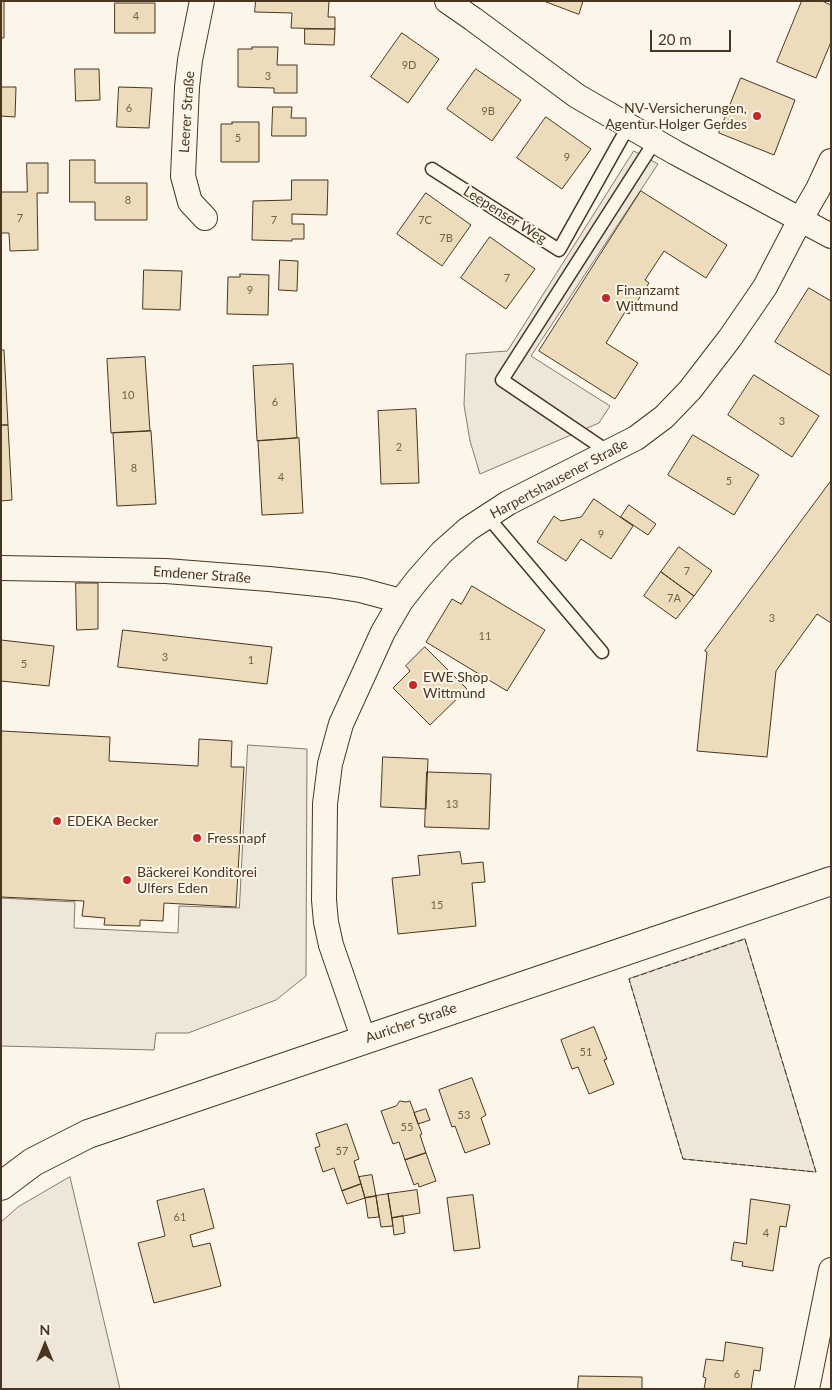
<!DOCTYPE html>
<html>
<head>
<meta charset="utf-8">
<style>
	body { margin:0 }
	#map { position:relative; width:832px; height:1390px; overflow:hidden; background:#fbf6e9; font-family:Lato,sans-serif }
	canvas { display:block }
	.frame { position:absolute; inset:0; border:2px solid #4a3520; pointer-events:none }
	.north { position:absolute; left:20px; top:1320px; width:50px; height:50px; -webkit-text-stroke:4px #fbf6e9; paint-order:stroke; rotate:0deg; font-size:14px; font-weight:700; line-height:20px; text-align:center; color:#4a3520 }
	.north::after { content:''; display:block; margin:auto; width:18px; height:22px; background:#4a3520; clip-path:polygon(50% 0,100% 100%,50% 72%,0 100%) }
	.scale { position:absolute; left:650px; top:30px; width:81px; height:22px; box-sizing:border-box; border:2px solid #4a3520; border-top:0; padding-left:6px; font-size:15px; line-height:18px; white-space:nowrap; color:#4a3520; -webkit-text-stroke:4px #fbf6e9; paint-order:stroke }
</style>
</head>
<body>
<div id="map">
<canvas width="832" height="1390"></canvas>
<div class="frame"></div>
<div class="north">N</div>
<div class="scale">20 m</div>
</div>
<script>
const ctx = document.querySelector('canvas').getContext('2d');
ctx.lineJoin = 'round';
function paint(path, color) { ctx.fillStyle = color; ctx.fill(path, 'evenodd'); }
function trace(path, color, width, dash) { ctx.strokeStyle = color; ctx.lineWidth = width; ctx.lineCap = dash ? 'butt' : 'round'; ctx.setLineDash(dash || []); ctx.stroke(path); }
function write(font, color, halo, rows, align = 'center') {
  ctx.font = font + ' Lato,sans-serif'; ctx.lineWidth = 4; ctx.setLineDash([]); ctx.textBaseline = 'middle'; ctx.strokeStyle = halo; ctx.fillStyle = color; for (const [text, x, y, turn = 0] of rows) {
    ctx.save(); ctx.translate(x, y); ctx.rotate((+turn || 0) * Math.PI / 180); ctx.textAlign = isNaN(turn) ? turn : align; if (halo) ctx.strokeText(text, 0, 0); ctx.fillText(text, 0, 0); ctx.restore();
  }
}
const green = new Path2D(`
	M745,939L816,1172L683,1159L629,979Z
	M70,1177L120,1389H1V1222L18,1207Z`);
paint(green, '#ede6d9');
trace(green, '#887966', 1);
const parking = new Path2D(`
	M634,151L658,164L531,356L610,406L599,423L480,474L470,441L464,405L466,354L507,351Z
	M248,745L307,749L306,976L276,1000L188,1033H156L154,1050L1,1046V898L75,902L74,928L178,933L179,906L239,908Z`);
paint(parking, '#ede7d9');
trace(parking, '#887966', 1);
const building = new Path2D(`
	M1,1H4V38H1Z
	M256,1H329L328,17H335V29L291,28L292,13L255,12Z
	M544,1H583L579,14Z
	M802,1H822L831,5V42L816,78L777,62Z
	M115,3H155V33H115Z
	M305,29H335L334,45L305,44Z
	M402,33L439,59L408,103L371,77Z
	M252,47H278L277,65H297V93H274V88L238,87V49H252Z
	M75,69H99L100,100L76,101Z
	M476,69L521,100L492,141L447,109Z
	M741,78L795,100L774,155L719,133Z
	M1,87H16L15,117L1,116Z
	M119,87L152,88L149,128L117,127Z
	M273,107H292L291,118H306V136H272Z
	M546,117L591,149L562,189L517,158Z
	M232,122H259V162H221V124H232Z
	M70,160H95V183H147V220H95V202H70Z
	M27,163H48V193H37L38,250L10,251L9,233H1V192H27Z
	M292,180H328L327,215L292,214V224H304V239H292V241L252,240L253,201L291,200Z
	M641,191L727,245L706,278L664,251L645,280L649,283L629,314L625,312L606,343L638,363L615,399L539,351Z
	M426,193L471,225L442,266L397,234Z
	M490,237L535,269L506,309L461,278Z
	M280,260L298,261L297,291L279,290Z
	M144,270L182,271L180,310L143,309Z
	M240,274L269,275L268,315L227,314L228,277H240Z
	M809,288L831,301V376L775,342Z
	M1,350H4L8,425H1Z
	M145,357L150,431L111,433L107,359Z
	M293,364L297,438L257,441L253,366Z
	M754,375L819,416L792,457L728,415Z
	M416,409L419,483L381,484L378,411Z
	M1,425H8L12,500L1,501Z
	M151,431L156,504L117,506L113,433Z
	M693,435L759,475L734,515L668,475Z
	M299,438L303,513L262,515L258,441Z
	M831,481V623L817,614L776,671L767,757L697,751L707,652L705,651Z
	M594,499L633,526L611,559L581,539L566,561L537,542L554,516L561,521L581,517Z
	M629,505L656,524L648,535L621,517Z
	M679,547L712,571L694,596L661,572Z
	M661,572L694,596L676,619L644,596Z
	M76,583H98V629L77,630Z
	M472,586L545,630L507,691L426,642L452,599L461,604Z
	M123,630L272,647L267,684L118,667Z
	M1,640L54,646L49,686L1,681Z
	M425,647L467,689L430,725L393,688L410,671L406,666Z
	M2,731L110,737L109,761L198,766L199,739L232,741L231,767H244L236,907L164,903L163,921L140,920V926L104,925L105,918L82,916L84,901L1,897Z
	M383,757L428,759L426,809L381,807Z
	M427,772L491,774L489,829L425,827Z
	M460,852L462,864L483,862L485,882L472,883L476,926L398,934L392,878L420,875L418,856Z
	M594,1027L607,1059L604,1060L614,1084L589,1094L578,1067L572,1069L561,1040Z
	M472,1078L486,1115L481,1118L490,1144L465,1153L455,1126L452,1127L439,1090Z
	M400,1101L406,1102L410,1101L422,1134L420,1135L426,1153L405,1160L399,1142L393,1144L381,1111L396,1106Z
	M426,1109L430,1120L418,1124L414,1113Z
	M347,1124L359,1159L354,1161L361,1184L342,1191L334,1168L323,1172L315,1148L320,1146L316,1134Z
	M426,1153L436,1181L419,1187L418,1183L414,1185L405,1160Z
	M372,1175L376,1196L365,1198L359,1177Z
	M361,1184L365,1198L347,1204L342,1191Z
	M204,1189L214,1228L190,1235L193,1247L210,1243L221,1286L154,1303L138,1243L165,1236L157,1201Z
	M417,1190L420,1213L392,1218L388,1194Z
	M388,1194L393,1226L381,1227L376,1196Z
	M473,1195L480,1248L454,1251L447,1198Z
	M376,1196L379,1217L368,1218L365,1198Z
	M751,1199L790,1205L786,1227L780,1226L773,1271L742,1266L743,1262L731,1260L734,1242L746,1244Z
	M403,1216L405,1233L394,1235L392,1218Z
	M726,1342L763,1348L760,1371L754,1370L751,1389H704L706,1378L703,1377L706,1359L723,1361Z
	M579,1376L642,1377V1389H578Z`);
paint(building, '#ecdcbc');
trace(building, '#4a3520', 1);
const lane = new Path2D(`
	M432,169L559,250L629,125
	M610,453L502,380L655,141
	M487,516L602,652`);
const street = new Path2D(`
	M202,1L190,60L187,87L183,176L190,202L205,218
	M447,1L473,19L577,96L676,153L831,236
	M1,568L166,571L269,579L328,585L360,590L401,601
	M364,1040L331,945L326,922L324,900L325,804L330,764L341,724L383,632L401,601L419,578L442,552L468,529L508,503L636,438L664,417L690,390L730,338L765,287L800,220L818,189L831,161
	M807,1389L831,1270`);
const secondary = new Path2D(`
	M1,1186L33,1162L88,1134L831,881`);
trace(lane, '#4a3520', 15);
trace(street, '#4a3520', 26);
trace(secondary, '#4a3520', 30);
trace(lane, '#fbf6e9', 12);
trace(street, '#fbf6e9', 24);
trace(secondary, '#fbf6e9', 28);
trace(new Path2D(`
	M745,939L816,1172L683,1159L629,979Z`), '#4a3520', 1, [6, 2.5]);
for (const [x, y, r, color] of [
	[757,116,5,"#c62828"],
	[606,298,5,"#c62828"],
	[413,685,5,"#c62828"],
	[57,821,5,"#c62828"],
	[197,838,5,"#c62828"],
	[127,880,5,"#c62828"]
]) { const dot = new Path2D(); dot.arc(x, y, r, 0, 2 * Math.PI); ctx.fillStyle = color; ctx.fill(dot); trace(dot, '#fbf6e9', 2); }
write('11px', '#725f47', null, [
	["4",136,16],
	["9D",409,65],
	["3",268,76],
	["6",129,108],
	["9B",488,111],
	["5",238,138],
	["9",567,157],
	["8",128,200],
	["7",20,218],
	["7",274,220],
	["7C",425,220],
	["7B",446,238],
	["7",507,278],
	["9",250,290],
	["10",128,395],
	["6",275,402],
	["3",782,421],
	["2",399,447],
	["8",134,468],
	["4",281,477],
	["5",729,481],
	["9",601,534],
	["7",687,571],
	["7A",674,598],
	["3",772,618],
	["11",485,636],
	["3",165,657],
	["1",251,660],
	["5",24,664],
	["13",452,804],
	["15",437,905],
	["51",586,1052],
	["53",464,1115],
	["55",407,1127],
	["57",342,1151],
	["61",180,1217],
	["4",766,1233],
	["6",737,1374]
]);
write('14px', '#4a3520', '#fbf6e9', [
	["NV-Versicherungen,",747,108,"right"],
	["Agentur Holger Gerdes",747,124,"right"],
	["Finanzamt",616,290],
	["Wittmund",616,306],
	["EWE Shop",423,677],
	["Wittmund",423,693],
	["EDEKA Becker",67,821],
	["Fressnapf",207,838],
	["Bäckerei Konditorei",137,872],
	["Ulfers Eden",137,888]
], 'left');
write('14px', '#4a3520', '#fbf6e9', [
	["Leerer Straße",187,112,-86],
	["Leepenser Weg",505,215,32],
	["Harpertshausener Straße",559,479,-28],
	["Emdener Straße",202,575,4],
	["Auricher Straße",411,1023,-19]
]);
</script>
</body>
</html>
